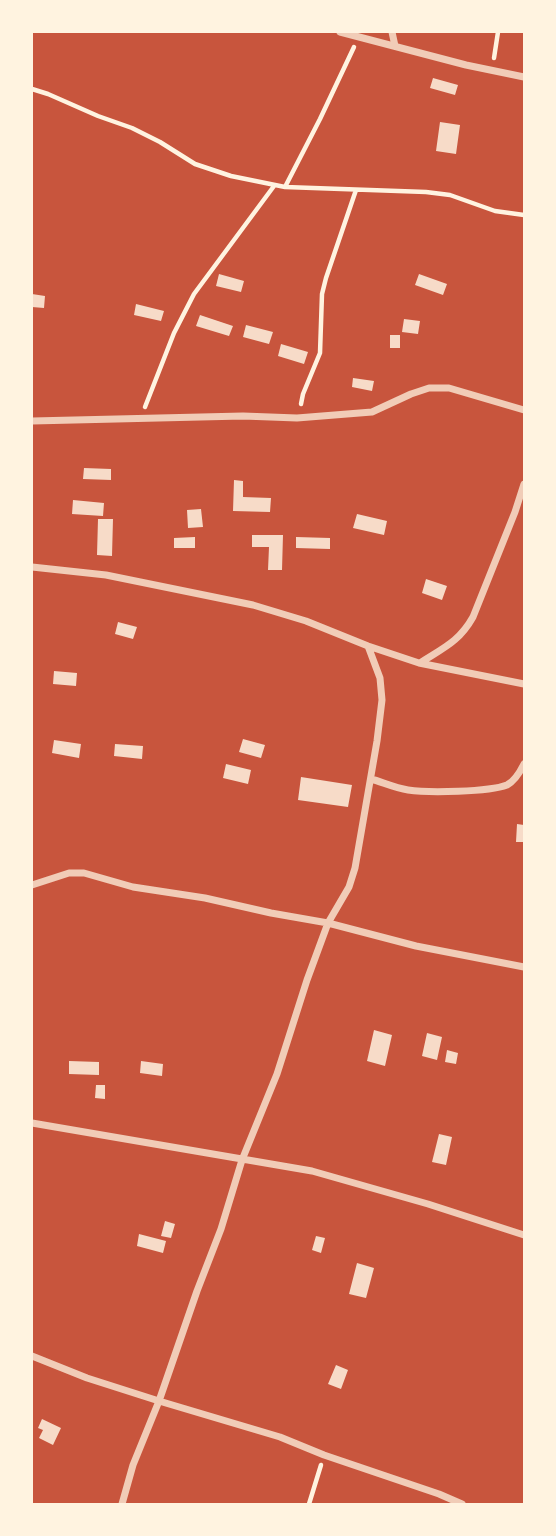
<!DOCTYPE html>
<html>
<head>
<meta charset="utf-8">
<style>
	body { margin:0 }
	#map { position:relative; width:556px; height:1536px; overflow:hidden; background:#c8553d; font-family:"Open Sans",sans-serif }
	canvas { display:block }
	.frame { position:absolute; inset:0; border:33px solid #fff3e0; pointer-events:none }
</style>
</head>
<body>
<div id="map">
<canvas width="556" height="1536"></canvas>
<div class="frame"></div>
</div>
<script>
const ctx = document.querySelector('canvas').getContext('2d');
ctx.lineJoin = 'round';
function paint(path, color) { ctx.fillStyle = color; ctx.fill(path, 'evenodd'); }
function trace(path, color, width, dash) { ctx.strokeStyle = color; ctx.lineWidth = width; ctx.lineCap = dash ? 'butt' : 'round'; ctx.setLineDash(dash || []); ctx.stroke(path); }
paint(new Path2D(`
	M433,78L458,85L455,95L430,88Z
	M440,122L460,125L456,154L436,151Z
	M219,274L244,281L241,292L216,286Z
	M419,274L447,284L443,295L415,285Z
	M32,294L45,296L44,308L32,307Z
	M136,304L164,311L161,321L134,315Z
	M200,315L233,326L229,336L196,326Z
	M404,319L420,321L418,334L402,332Z
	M246,325L273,332L269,344L243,337Z
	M390,335H400V348H390Z
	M281,344L308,352L304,364L278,356Z
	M353,378L374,381L372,391L352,387Z
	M84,468L111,469V480L83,479Z
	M234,480L243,481V497L271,498L270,512L233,511Z
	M73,500L104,503L103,516L72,514Z
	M201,509L203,527L188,528L187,510Z
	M357,514L387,521L384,535L353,528Z
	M98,519H113L112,556L97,555Z
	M252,535H283L282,570H268L269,547H252Z
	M195,537V548H174V538Z
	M296,537L330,538V549L296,548Z
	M426,579L447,586L442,600L422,593Z
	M118,622L137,627L133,639L115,634Z
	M54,671L77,673L76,686L53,684Z
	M243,739L265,745L261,758L239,752Z
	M54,740L81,744L79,758L52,753Z
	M115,744L143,746L142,759L114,756Z
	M226,764L251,770L248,784L223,778Z
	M301,777L352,785L348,807L298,800Z
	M517,824L524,825V842H516Z
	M374,1030L392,1035L385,1066L367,1061Z
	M427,1033L442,1037L437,1060L422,1056Z
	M447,1050L458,1053L456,1064L445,1062Z
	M69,1061L99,1062V1075L69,1074Z
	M141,1061L163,1064L162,1076L140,1073Z
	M96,1085H105V1099L95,1098Z
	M439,1134L452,1137L446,1165L432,1162Z
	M165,1221L175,1224L171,1238L161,1236Z
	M139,1234L166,1241L163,1253L137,1246Z
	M316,1236L325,1238L321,1253L312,1250Z
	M357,1263L374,1268L366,1298L349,1294Z
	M336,1365L348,1370L341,1389L328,1384Z
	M42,1419L61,1428L53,1445L39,1438L43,1430L38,1428Z`), '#f7dbc8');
trace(new Path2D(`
	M494,58L498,32
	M32,89L48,94L98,116L132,128L160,142L195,164L231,176L285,187L426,192L450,195L495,211L524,215
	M285,187L320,119L354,47
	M301,404L303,394L320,353L322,294L326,278L356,190
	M145,407L174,333L194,294L274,186
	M309,1504L321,1465`), '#fff3e0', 4.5);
trace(new Path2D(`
	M340,32L466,65L524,77
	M392,32L395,46
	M32,421L243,416L297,418L372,412L411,394L429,388H449L524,410
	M32,567L106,575L253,605L306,621L368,646L419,663L524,684
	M420,663C443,648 459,642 473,617L515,512L524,484
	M371,779C382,782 395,788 408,790C428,793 489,792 507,785C515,781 520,772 524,764
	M32,885L69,873H84L133,887L205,898L271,913L328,923L416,946L524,967
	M32,1123L312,1171L428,1204L524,1235
	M32,1356L87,1378L159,1401L280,1437L324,1455L439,1494L462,1504
	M122,1504L133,1465L159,1401L197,1291L221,1229L242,1160L277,1074L307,980L328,923L349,887L355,868L377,741L382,700L380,678L368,646`), '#f1ccb7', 7);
</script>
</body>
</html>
